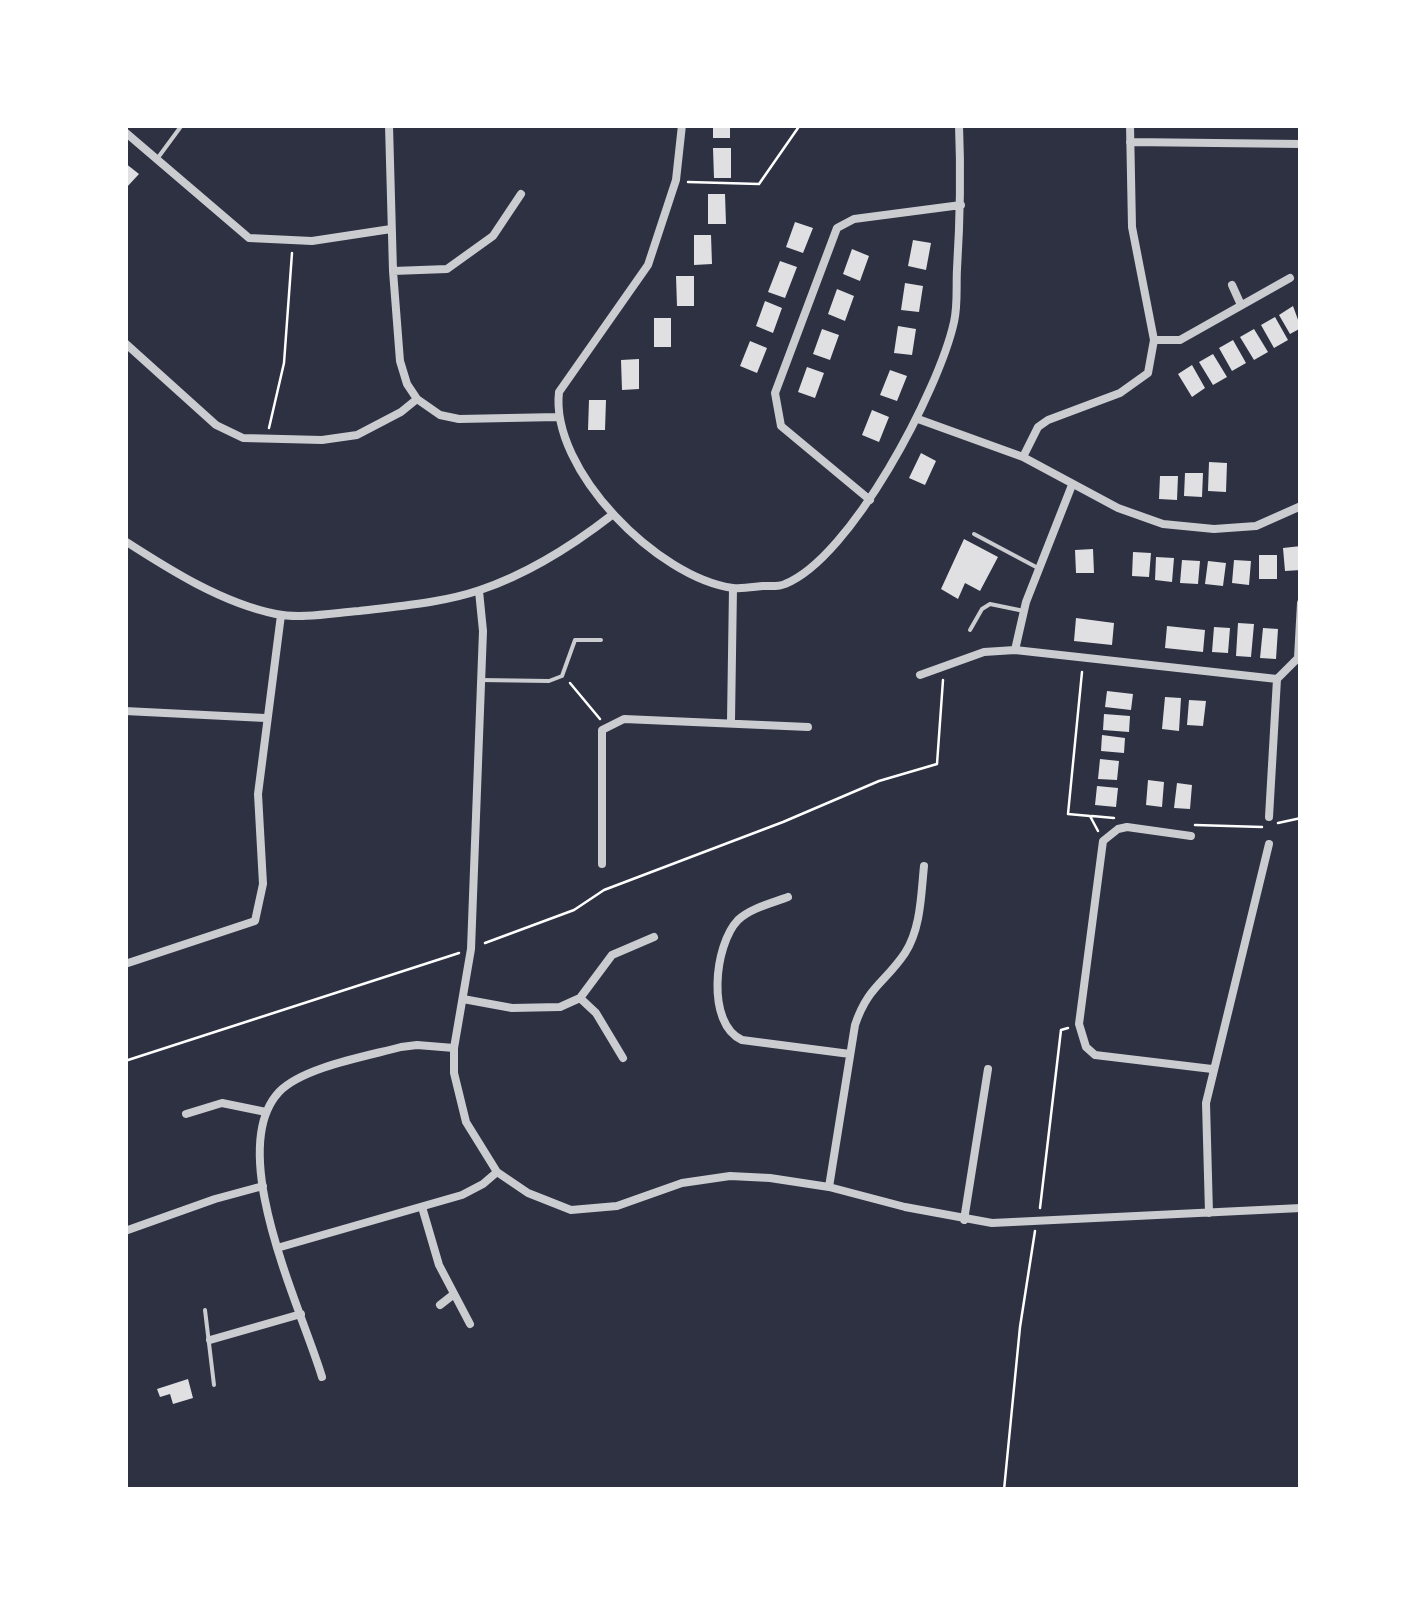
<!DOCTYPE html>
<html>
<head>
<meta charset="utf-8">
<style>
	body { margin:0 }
	#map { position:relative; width:1426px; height:1615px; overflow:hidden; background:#2d3142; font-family:"DM Sans",sans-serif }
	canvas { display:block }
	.frame { position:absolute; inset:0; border:128px solid #fff; pointer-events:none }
</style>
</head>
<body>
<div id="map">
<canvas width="1426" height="1615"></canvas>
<div class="frame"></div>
</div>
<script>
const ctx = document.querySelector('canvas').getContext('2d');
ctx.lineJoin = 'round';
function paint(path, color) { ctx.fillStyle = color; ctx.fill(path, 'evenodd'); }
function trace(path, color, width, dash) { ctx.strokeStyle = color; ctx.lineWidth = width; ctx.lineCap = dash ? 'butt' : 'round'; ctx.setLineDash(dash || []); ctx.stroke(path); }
paint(new Path2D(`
	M713,125H730V138H713Z
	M713,148H731V178H714Z
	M125,163L139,174L127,187L125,186Z
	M708,194H725L726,224H708Z
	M795,222L813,228L803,253L786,247Z
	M694,235H711L712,264L694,265Z
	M913,240L931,243L926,270L908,266Z
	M852,249L869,256L860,281L843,274Z
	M780,261L797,267L785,298L768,292Z
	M676,276H694V306H677Z
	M905,283L923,286L919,312L901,310Z
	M837,289L854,296L845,321L828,314Z
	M765,301L782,308L773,333L756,326Z
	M1293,306L1301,328L1290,334L1279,315Z
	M1275,317L1288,340L1274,348L1261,325Z
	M654,318H671V347H654Z
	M898,326L916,329L912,355L894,353Z
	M822,329L839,335L830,360L813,354Z
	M1254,329L1268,352L1254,360L1240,337Z
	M1233,340L1246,363L1232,371L1219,348Z
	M750,341L767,348L757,373L740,366Z
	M1213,354L1227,377L1213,385L1199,362Z
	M639,359V389L622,390L621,360Z
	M1192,365L1205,388L1192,397L1178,374Z
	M807,367L824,373L815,398L798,392Z
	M890,370L907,376L897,401L880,395Z
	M589,400H606L605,430H588Z
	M872,410L889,417L879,442L862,435Z
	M921,453L936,461L925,485L909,478Z
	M1209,462L1227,463L1226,492L1208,491Z
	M1185,473H1203L1202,497L1184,496Z
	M1160,476H1178L1177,500L1159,499Z
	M964,539L998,557L980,591L965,583L958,599L941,589Z
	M1301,546V570L1285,571L1283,548Z
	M1093,549L1094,573H1076L1075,550Z
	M1133,552L1151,553L1149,577L1132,576Z
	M1259,555H1277V579H1259Z
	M1156,557L1174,558L1172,582L1155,580Z
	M1182,560L1200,561L1198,584L1180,583Z
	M1234,560L1251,561L1249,585L1232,583Z
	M1208,561L1226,563L1223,586L1205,584Z
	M1076,618L1114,623L1112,645L1074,641Z
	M1238,623L1254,624L1251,657L1236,656Z
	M1167,626L1205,630L1203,652L1165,648Z
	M1214,627L1230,628L1228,653L1212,652Z
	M1263,628L1278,629L1276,659L1260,658Z
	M1107,691L1133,694L1131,710L1105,707Z
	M1165,697L1181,698L1179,731L1162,729Z
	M1189,700L1206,701L1203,726L1187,725Z
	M1104,714L1130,716L1129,732L1103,730Z
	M1102,735L1125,738L1124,753L1101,751Z
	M1100,759L1119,761L1117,780L1098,779Z
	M1148,780L1164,782L1162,807L1146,805Z
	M1177,783L1192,785L1190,809L1174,808Z
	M1097,786L1118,788L1116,807L1095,805Z
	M188,1379L193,1398L173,1404L170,1394L160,1397L157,1389Z`), '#e0e0e3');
trace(new Path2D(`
	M688,182L759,184L800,125
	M269,428L284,363L292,253
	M1082,672L1068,814L1090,816L1098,831
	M570,683L600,719
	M1092,816L1114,818
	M1278,823L1301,818
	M1195,825L1262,827
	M485,943L574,910L604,890L783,822L879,781L937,764L943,680
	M125,1061L459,953
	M1040,1208L1061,1030L1068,1028
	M1004,1490L1020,1327L1035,1231`), '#fff', 2.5);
trace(new Path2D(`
	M157,159L182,125
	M974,534L1038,568
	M970,630L982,609L990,604L1024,611
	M480,680L549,681L562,676L575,640H601
	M205,1310L214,1385`), '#caccd0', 4);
trace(new Path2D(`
	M389,125L393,271L400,361L407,384L417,399L440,415L459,419L558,417
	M682,125L676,180L648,265L559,392C550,470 658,578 733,588C742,589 753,587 763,586C770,586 779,587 785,584C851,558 939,390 954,322C958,305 956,286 957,269C960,221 961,173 959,125
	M125,132L249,238L312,241L391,229
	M1130,142L1301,144
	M393,271L447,269L493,236L521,194
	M1232,285L1241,305
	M1154,340H1180L1290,278
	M125,343L216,425L243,438L322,440L357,435L401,412L417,399
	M918,419L1023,457L1118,508L1163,524L1214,529L1256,526L1301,506
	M1023,457L1038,427L1048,420L1120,393L1148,373L1154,340L1132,227L1130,125
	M870,500L781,426L775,393L837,228L854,219L961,205
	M125,541C170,570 222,603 276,614C301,619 333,613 359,611C399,606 442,603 480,590C528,574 572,546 612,515
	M479,591L483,631L471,949L454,1048V1073L466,1122L497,1172L528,1193L571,1210L617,1206L682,1183L730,1176L770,1178L829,1187L905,1207L992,1223L1301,1208
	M1015,650L1026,602L1072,485
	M920,675L984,652L1015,650L1277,679L1298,658L1301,603
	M125,711L265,718
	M731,721L733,588
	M1269,817L1277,679
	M1191,836L1127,827L1118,829L1103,841L1079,1024L1086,1047L1095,1055L1212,1069
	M602,864V730L624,719L808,727
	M788,897C772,903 751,908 738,920C714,945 706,1024 742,1040L850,1054
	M125,964L255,921L263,884L258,794L281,615
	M580,998L596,1013L623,1058
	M463,999L512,1008L560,1007L580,998L612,955L654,937
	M186,1114L222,1103L266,1112
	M829,1187L855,1025C868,986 885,983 905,953C921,928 921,895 924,866
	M422,1207L439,1265L470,1324
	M1209,1213L1206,1103L1269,844
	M964,1220L988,1069
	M125,1231L215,1199L263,1186
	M277,1248L462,1195L483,1184L497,1172
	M440,1305L454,1294
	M210,1340L301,1314
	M322,1377C302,1310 224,1151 279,1092C303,1067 368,1056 401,1047L417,1045L454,1048`), '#caccd0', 8);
</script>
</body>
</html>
